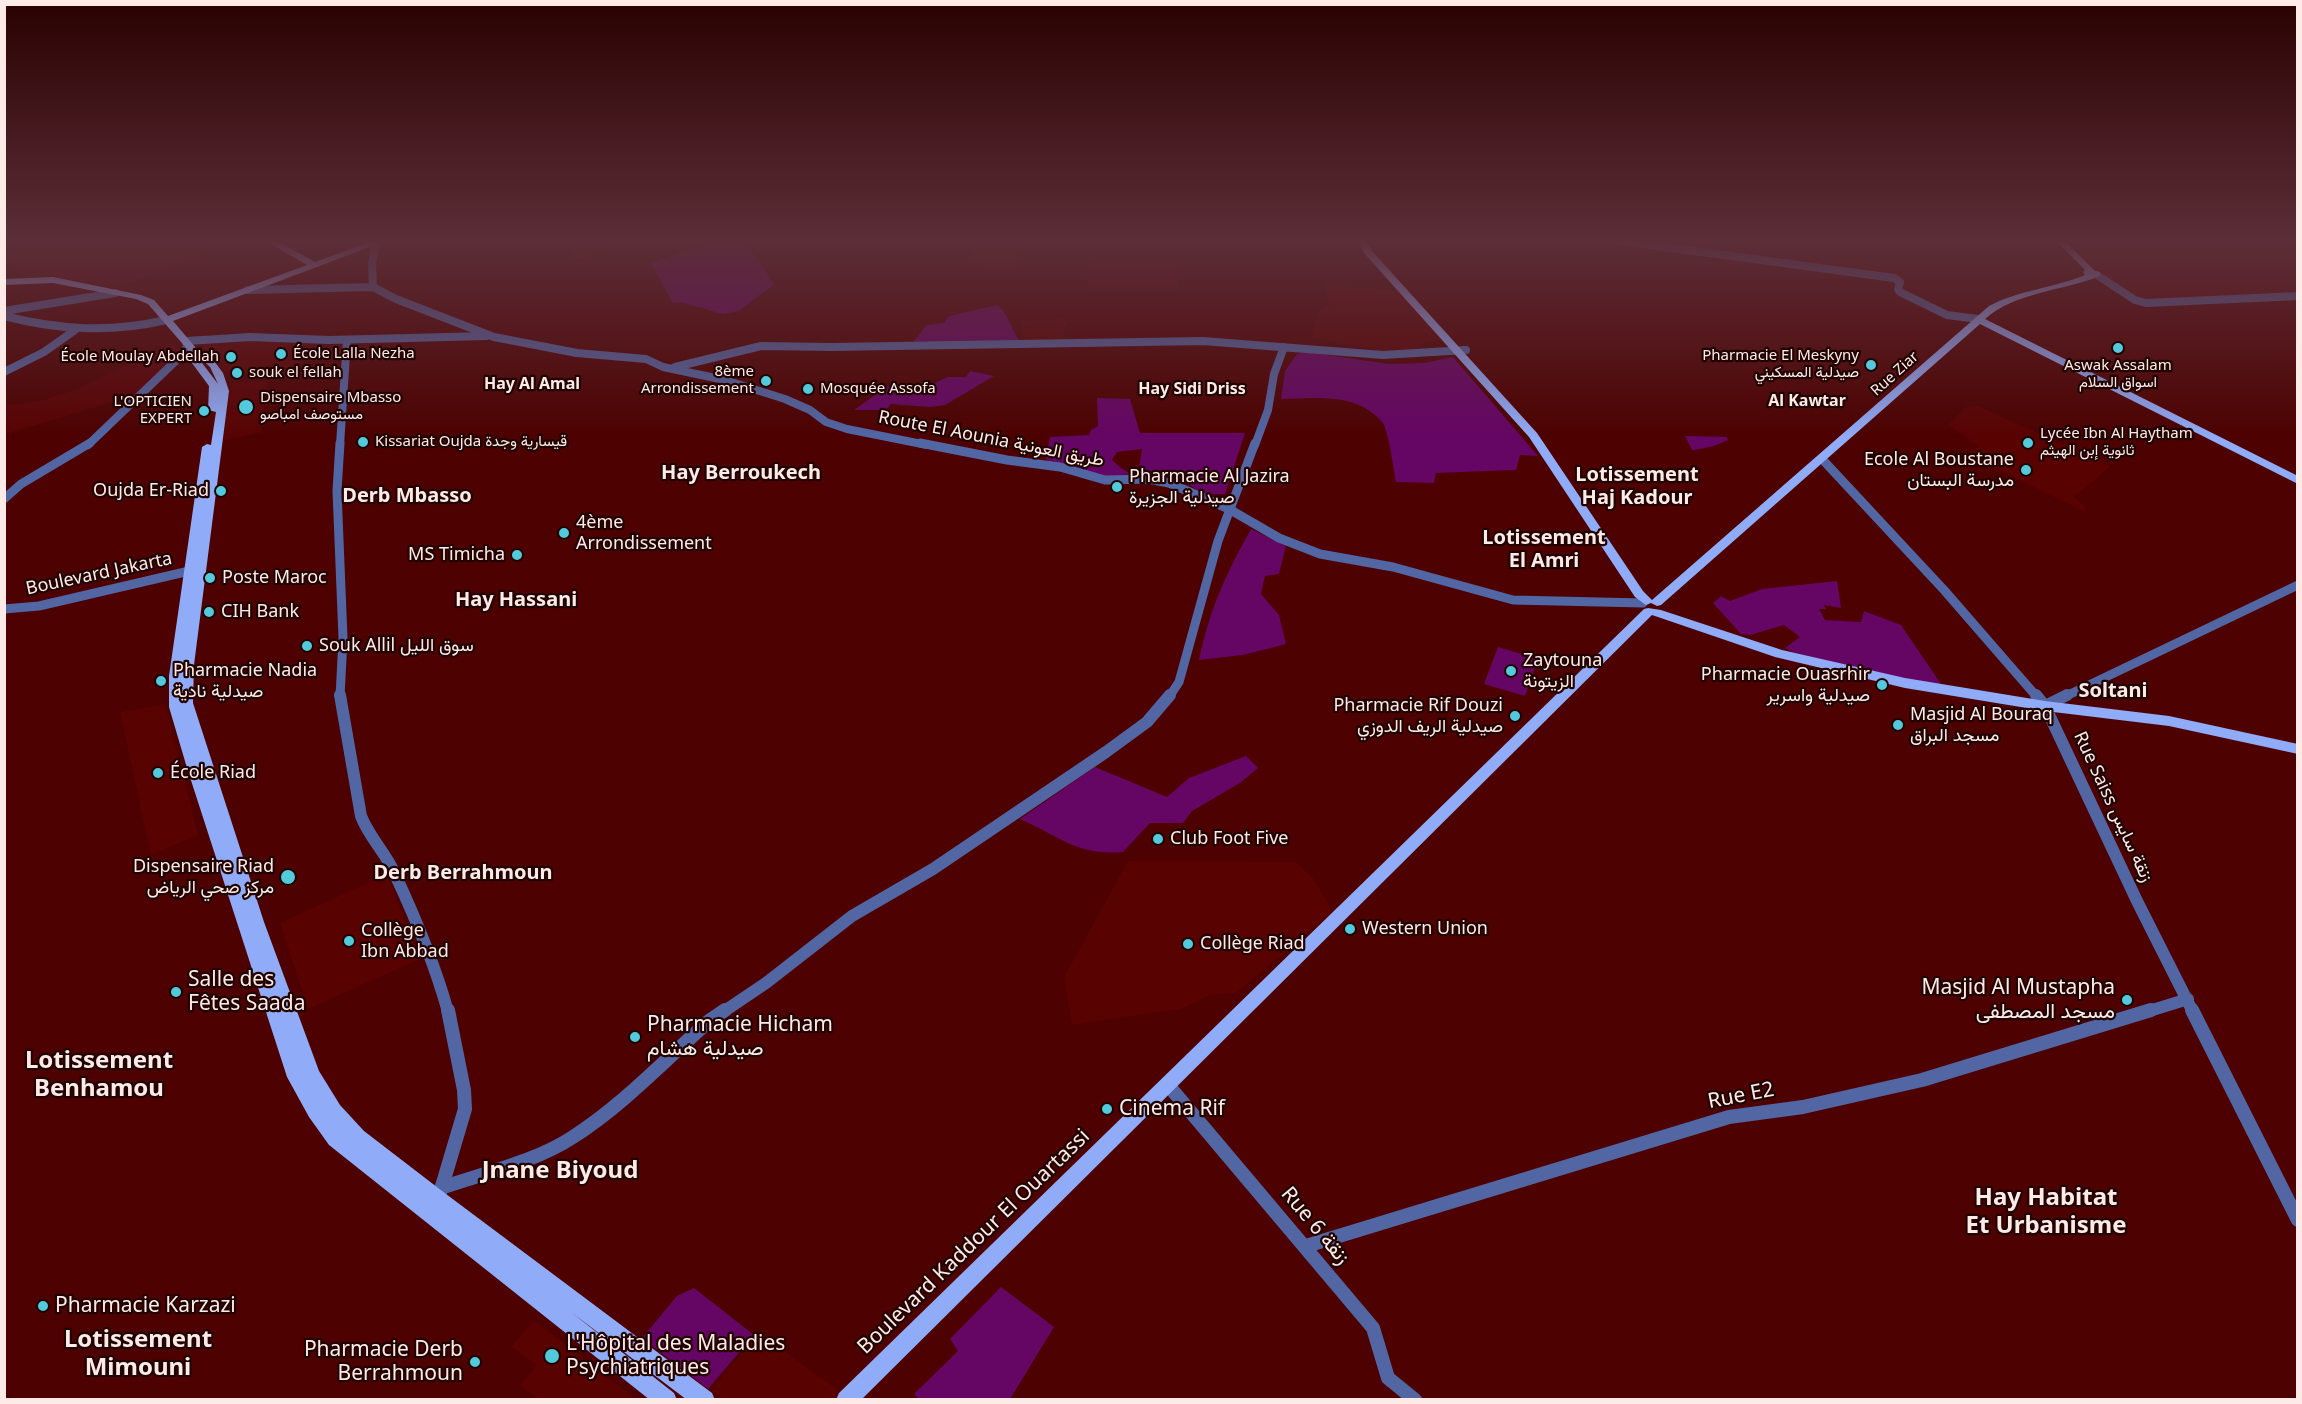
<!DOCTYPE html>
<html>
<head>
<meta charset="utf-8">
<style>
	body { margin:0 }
	#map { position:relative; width:2302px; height:1404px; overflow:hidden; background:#4d0201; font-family:"Noto Sans",sans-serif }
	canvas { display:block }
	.frame { position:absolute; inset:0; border:6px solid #feebe8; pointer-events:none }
</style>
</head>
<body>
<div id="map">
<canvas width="2302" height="1404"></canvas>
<div class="frame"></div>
</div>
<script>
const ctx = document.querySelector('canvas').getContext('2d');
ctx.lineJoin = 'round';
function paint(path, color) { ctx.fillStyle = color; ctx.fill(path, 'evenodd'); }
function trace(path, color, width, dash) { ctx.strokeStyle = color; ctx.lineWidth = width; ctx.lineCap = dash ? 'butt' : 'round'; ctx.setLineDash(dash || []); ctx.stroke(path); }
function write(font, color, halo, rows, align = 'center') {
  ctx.font = font + ' "Noto Sans",Vazirmatn,sans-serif'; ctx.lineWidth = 4.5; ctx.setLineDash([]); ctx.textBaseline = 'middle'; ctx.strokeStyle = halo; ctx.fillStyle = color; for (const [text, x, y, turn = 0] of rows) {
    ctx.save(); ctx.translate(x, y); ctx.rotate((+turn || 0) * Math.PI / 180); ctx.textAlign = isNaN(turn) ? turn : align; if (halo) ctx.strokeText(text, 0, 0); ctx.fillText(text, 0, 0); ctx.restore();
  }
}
paint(new Path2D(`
	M5,241H245L169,266L117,288H101L37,273L39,271H36L42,267L13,269L18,262L5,263Z
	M599,241H656L637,250L572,259L573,251Z
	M979,241H1025L1013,270L965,265Z
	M2063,241H2297V294L2140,302Z
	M1088,257L1174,266L1180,289H1087Z
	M1324,283L1398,291L1442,341H1427L1413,351L1384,352L1311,338L1319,310L1330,304Z
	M1066,318L1068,325L1063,327L1065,340L1023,342L1020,321Z
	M243,338L322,341L290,372L273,375L224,371L202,344Z
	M171,344L183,350L136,395L5,434V406L43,400L78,389Z
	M267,381L261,432L223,441L232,383Z
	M1978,406L2111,466L2074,497L2085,506V512L1966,454L1979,446L1948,425L1966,407Z
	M165,704L198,835L151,855L120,712Z
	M1128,861L1296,862L1312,877L1333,912L1236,993L1210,995L1181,1009L1072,1025L1064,977Z
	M387,874L420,959L308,1009L280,923Z
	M534,1320L636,1399H538L520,1385L537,1365L511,1347Z
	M759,1333L842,1393L835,1399L723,1400L711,1390Z`), '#580202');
paint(new Path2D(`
	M720,241H745L774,284L739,311L723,314L681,302L673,303L651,263Z
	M997,305L1003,310L1019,341L912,343L927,325L944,323L949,316Z
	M1306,352L1389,364L1424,363L1453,357L1538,456L1520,455L1516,470L1436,473L1434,483L1396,482C1394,471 1388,430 1383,423C1358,392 1316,398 1281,399L1285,371L1297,354Z
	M970,371L994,376L945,405L930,407L891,404L886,410H854L888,386L921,389L948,377H966Z
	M1097,398L1130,399L1140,433H1245L1225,494H1204L1180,479L1139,469L1142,449L1117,452L1112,460L1121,468L1131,474L1102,477L1076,467L1046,460L1050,437L1089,435L1091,430L1098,426Z
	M1685,436L1727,437L1728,440L1714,446L1695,450H1692Z
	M1251,529L1286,546L1279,574L1265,576L1261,594L1279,615L1286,644L1243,655L1199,660C1210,608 1225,576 1251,529Z
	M1837,581L1841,608L1824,605L1826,609H1819L1825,620L1861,622L1864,611L1901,625L1943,687L1849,667L1793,652L1785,648L1800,637L1784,625L1750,635L1741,634L1713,603L1721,596L1730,601L1762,589Z
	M1498,647L1538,659L1525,696L1484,684Z
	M1246,756L1258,768L1240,783L1192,811L1183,823H1150L1123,852C1076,856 1060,836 1020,819L1095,767L1167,797L1189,778Z
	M1001,1287L1054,1327L1010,1399H919L914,1394L958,1351L950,1339Z
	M694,1288L754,1335L708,1389L642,1338L677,1296Z`), '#650564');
trace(new Path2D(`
	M1621,241L1894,278L1900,282L1898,289L1900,292L1947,315L1978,319
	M2097,275L2135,300L2146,303L2298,296
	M373,287L372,263L376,244
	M248,290L373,287L396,299L494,337L577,353L646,359L663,367L725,380L785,399L810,410L826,422L847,429L927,445
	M4,311L115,293
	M4,316C59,330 110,333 166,320
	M675,367L761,346L832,347L1203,341L1383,355L1466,350
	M4,372L44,352L75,330
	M88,445L186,351L187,341L250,337L329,340L487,336
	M340,445L347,340
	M1255,445L1268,410L1274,374L1284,347`), '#5266a4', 8);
trace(new Path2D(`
	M340,443L337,491L343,638L340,697
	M920,443L1007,460L1060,467L1105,480L1148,479L1169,483L1229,509L1279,538L1320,554L1393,567L1513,600L1643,603
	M1822,459L1944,590L2037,697
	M4,499L21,484L90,443
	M4,609L39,606L198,569
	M1169,697L1179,682L1218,541L1255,443
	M2064,697L2298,585`), '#5266a4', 9);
trace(new Path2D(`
	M340,695L361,816C369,837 385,852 394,872C415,917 435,964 448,1012
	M2036,695L2045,706L2137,901L2193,1012
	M2045,706L2067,695
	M723,1012L766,983L852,916L933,869L1106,752L1147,722L1170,695
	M2146,1012L2188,999`), '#5266a4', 12);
trace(new Path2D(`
	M2192,1010L2298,1220
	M1168,1085L1373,1328L1388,1378L1415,1400
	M441,1188C484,1173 535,1162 573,1137C623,1105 665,1060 709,1021L725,1010
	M440,1193L465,1109L464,1090L448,1010
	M1306,1246L1729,1117L1803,1107L1922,1080L2151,1010`), '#5266a4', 14);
paint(new Path2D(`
	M266,241H277L315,262L373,241H386L173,321L196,348L212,358L223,373L229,391L194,665L193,703L264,922L319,1071L340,1105L364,1131L446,1194L712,1393L715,1400H687L571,1312L674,1393L677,1400H650L329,1145L309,1117L287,1077L187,768L169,707V676L202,447L207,444L211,445L216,412L208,410L209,386L186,355L188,350L148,304L136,299L53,283L4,285V279L53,277L141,295L154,300L168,316L307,265ZM196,354L210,367L218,384L196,355Z
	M1358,241H1367L1371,250L1537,433L1643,591L1652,600L1989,306C2019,290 2054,288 2085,275L2083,272L2085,270L2056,241H2065L2095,271L2100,272V276C2063,291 2015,292 1985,319L2298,476V484L1980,324L1661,605L1657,606L1651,603L1646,605L1635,597L1529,437L1364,253Z
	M1648,608L1661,610L1782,650L1905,678L2045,701L2169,716L2298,744V754L2169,726L2045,711L1905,688L1775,657L1652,615L861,1400H836L839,1393L1644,609Z`), '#90abf8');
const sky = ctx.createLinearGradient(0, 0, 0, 438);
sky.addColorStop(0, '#2a0101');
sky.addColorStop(0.55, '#5c2e38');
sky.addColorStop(1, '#5c2e3800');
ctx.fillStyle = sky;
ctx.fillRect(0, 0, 2302, 438);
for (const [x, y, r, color] of [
	[2118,348,6,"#53cadc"],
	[281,354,6,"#53cadc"],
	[231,357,6,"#53cadc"],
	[1871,365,6,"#53cadc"],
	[237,373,6,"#53cadc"],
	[766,381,6,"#53cadc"],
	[808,389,6,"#53cadc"],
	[246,407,8,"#53cadc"],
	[204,411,6,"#53cadc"],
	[363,442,6,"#53cadc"],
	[2028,443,6,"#53cadc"],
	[2026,470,6,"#53cadc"],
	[1117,487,6,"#53cadc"],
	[221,491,6,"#53cadc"],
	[564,533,6,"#53cadc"],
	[517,555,6,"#53cadc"],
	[210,578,6,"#53cadc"],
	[209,612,6,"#53cadc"],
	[307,646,6,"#53cadc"],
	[1511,671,6,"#53cadc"],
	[161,681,6,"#53cadc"],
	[1882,685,6,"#53cadc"],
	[1515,716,6,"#53cadc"],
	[1898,725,6,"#53cadc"],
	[158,773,6,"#53cadc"],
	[1158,839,6,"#53cadc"],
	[288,877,8,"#53cadc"],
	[1350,929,6,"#53cadc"],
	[349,941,6,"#53cadc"],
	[1188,944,6,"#53cadc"],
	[176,992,6,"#53cadc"],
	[2127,1000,6,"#53cadc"],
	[635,1037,6,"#53cadc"],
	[1107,1109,6,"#53cadc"],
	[43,1306,6,"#53cadc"],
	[552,1356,8,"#53cadc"],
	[475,1362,6,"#53cadc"]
]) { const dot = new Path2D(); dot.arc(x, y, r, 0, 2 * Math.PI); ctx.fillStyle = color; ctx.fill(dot); trace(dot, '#210402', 2); }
write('15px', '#feebe8', '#210402', [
	["École Lalla Nezha",293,354],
	["Pharmacie El Meskyny",1859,356,"right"],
	["صيدلية المسكيني",1859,373,"right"],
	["École Moulay Abdellah",219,357,"right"],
	["Aswak Assalam",2118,366,"center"],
	["اسواق السلام",2118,383,"center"],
	["8ème",754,372,"right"],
	["Arrondissement",754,389,"right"],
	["souk el fellah",249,373],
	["Mosquée Assofa",820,389],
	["Dispensaire Mbasso",260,398],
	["مستوصف امباصو",260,415],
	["L'OPTICIEN",192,402,"right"],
	["EXPERT",192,419,"right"],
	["Lycée Ibn Al Haytham",2040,434],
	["ثانوية إبن الهيثم",2040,451],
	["Kissariat Oujda قيسارية وجدة",375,442]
], 'left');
write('15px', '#feebe8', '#210402', [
	["Rue Ziar",1895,374,-42]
]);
write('bold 16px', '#feebe8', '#210402', [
	["Hay Al Amal",532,384],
	["Hay Sidi Driss",1192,389],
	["Al Kawtar",1807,401]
]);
write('18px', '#feebe8', '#210402', [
	["Route El Aounia طريق العونية",991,439,11],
	["Boulevard Jakarta",99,574,-12],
	["Rue Saiss زنقة سايس",2113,807,65]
]);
write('18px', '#feebe8', '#210402', [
	["Ecole Al Boustane",2014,460,"right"],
	["مدرسة البستان",2014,481,"right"],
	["Pharmacie Al Jazira",1129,477],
	["صيدلية الجزيرة",1129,498],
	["Oujda Er-Riad",209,491,"right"],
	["4ème",576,523],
	["Arrondissement",576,544],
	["MS Timicha",505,555,"right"],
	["Poste Maroc",222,578],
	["CIH Bank",221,612],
	["Souk Allil سوق الليل",319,646],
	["Zaytouna",1523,661],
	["الزيتونة",1523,682],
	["Pharmacie Nadia",173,671],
	["صيدلية نادية",173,692],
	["Pharmacie Ouasrhir",1870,675,"right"],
	["صيدلية واسرير",1870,696,"right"],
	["Pharmacie Rif Douzi",1503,706,"right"],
	["صيدلية الريف الدوزي",1503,727,"right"],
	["Masjid Al Bouraq",1910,715],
	["مسجد البراق",1910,736],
	["École Riad",170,773],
	["Club Foot Five",1170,839],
	["Dispensaire Riad",274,867,"right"],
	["مركز صحي الرياض",274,888,"right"],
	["Western Union",1362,929],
	["Collège",361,931],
	["Ibn Abbad",361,952],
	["Collège Riad",1200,944]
], 'left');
write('bold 20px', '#feebe8', '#210402', [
	["Hay Berroukech",741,473],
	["Lotissement",1637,475],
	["Haj Kadour",1637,498],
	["Derb Mbasso",407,496],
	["Lotissement",1544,538],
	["El Amri",1544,561],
	["Hay Hassani",516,600],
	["Soltani",2113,691],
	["Derb Berrahmoun",463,873]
]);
write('21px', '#feebe8', '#210402', [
	["Salle des",188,980],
	["Fêtes Saada",188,1004],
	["Masjid Al Mustapha",2115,988,"right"],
	["مسجد المصطفى",2115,1012,"right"],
	["Pharmacie Hicham",647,1025],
	["صيدلية هشام",647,1049],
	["Cinema Rif",1119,1109],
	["Pharmacie Karzazi",55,1306],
	["L'Hôpital des Maladies",566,1344],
	["Psychiatriques",566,1368],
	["Pharmacie Derb",463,1350,"right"],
	["Berrahmoun",463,1374,"right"]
], 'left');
write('21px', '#feebe8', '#210402', [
	["Rue E2",1741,1096,-11],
	["Rue 6 زنقة",1315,1226,50],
	["Boulevard Kaddour El Ouartassi",974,1242,-44]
]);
write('bold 24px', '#feebe8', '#210402', [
	["Lotissement",99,1061],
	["Benhamou",99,1089],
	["Jnane Biyoud",560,1171],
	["Hay Habitat",2046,1198],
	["Et Urbanisme",2046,1226],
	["Lotissement",138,1340],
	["Mimouni",138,1368]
]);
</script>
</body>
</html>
